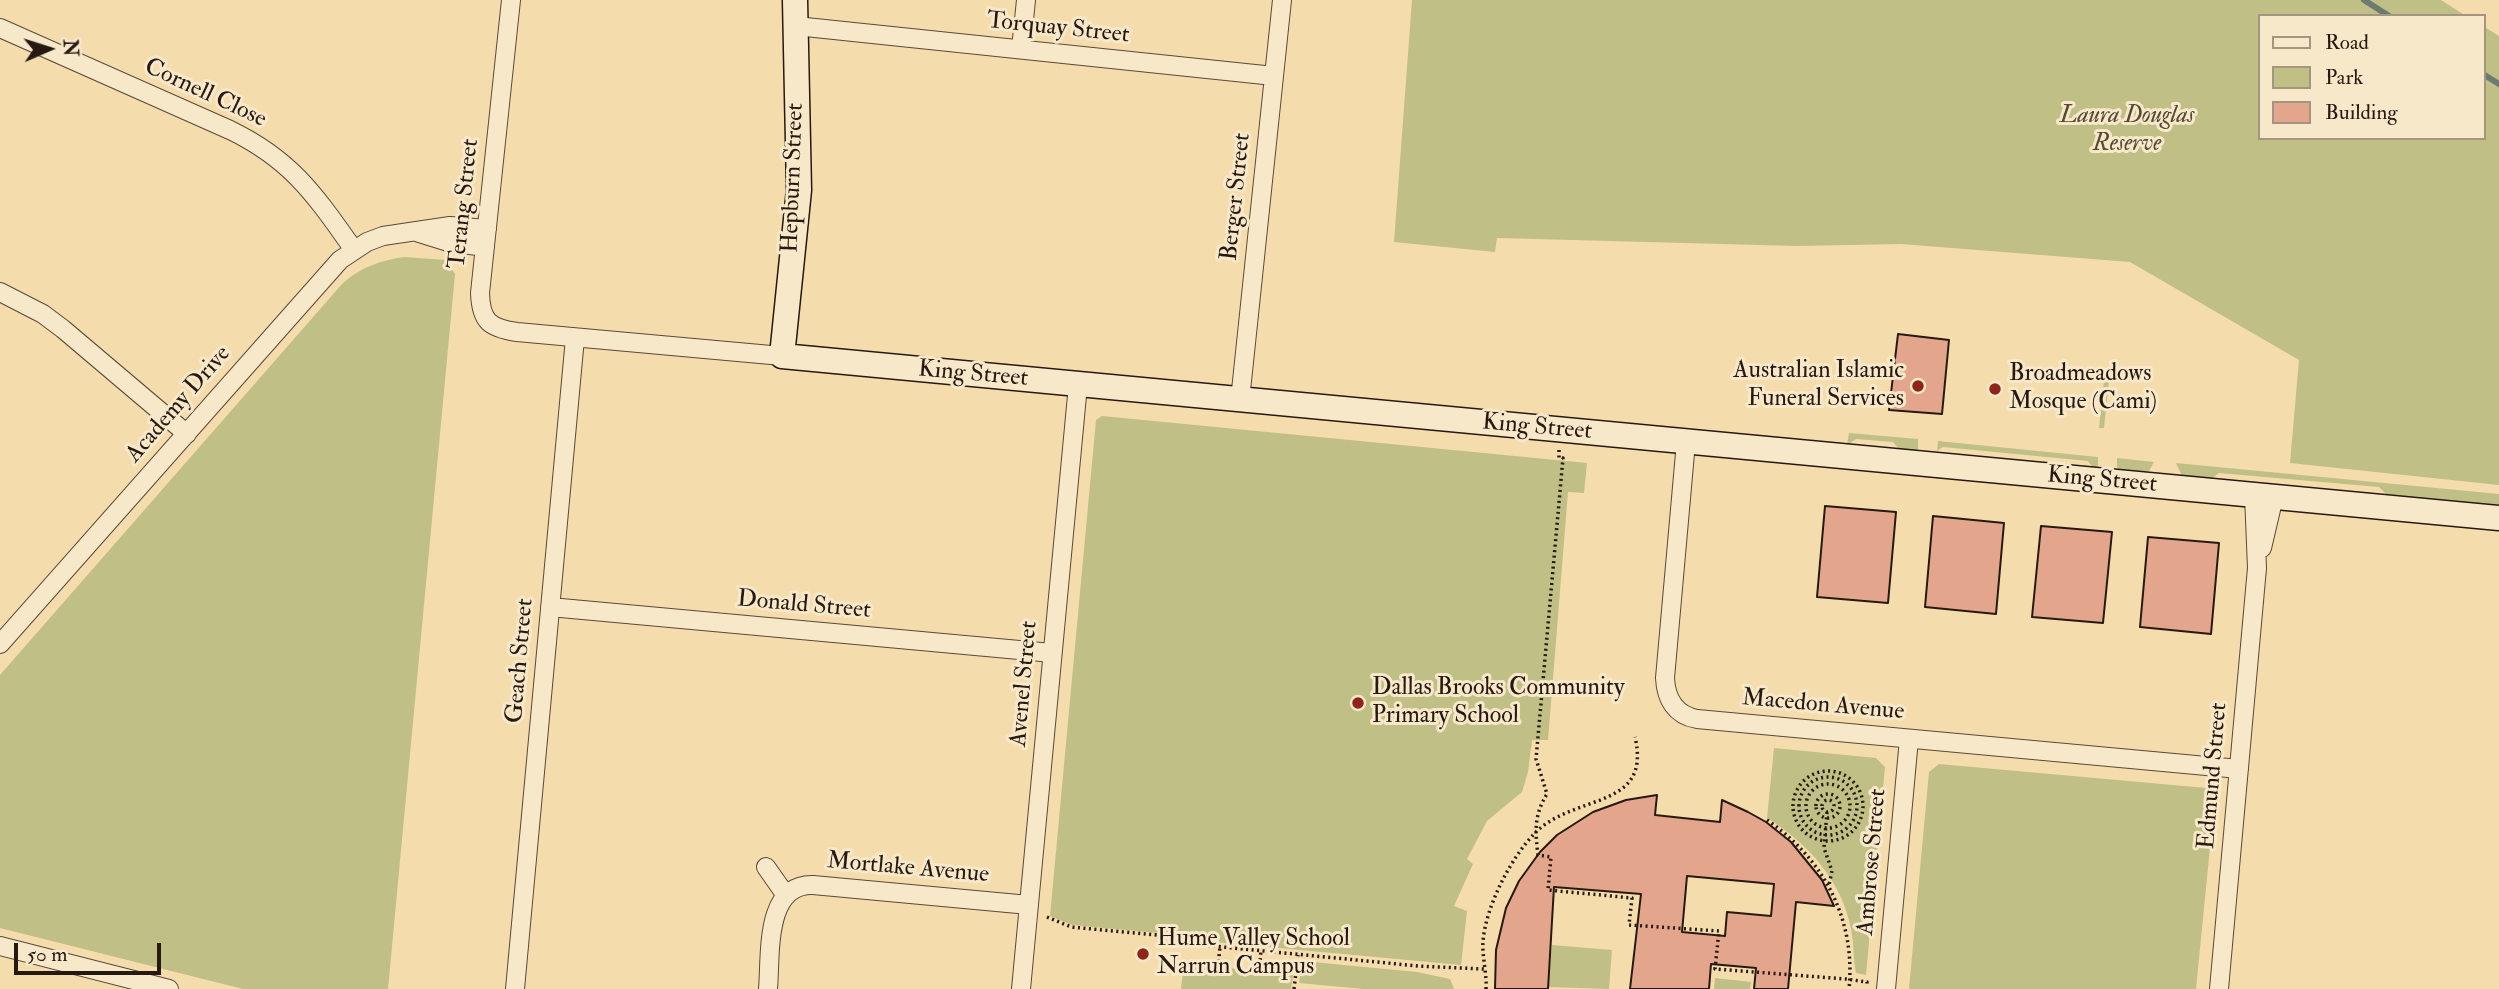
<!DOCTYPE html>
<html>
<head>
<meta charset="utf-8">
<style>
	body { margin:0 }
	#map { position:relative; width:2499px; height:989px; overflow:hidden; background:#f5dcad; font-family:"IM FELL Double Pica",serif }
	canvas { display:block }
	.legend { position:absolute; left:2258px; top:14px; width:228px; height:126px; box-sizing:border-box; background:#f8e8ca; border:2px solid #a49580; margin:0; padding:9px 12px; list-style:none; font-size:21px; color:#251911 }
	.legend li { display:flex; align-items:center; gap:14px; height:35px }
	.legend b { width:35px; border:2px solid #a49580 }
	.north { position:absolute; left:14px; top:14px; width:70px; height:70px; -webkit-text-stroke:5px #f8e8ca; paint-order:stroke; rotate:87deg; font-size:19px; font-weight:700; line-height:28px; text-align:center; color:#251911 }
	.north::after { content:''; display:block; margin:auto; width:24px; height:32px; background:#251911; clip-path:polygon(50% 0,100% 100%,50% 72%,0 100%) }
	.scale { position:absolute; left:14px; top:943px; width:147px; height:32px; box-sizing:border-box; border:4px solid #251911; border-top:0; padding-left:9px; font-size:21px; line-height:24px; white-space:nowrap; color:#251911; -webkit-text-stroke:5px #f8e8ca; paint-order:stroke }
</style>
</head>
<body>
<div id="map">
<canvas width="2499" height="989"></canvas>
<ul class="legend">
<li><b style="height:9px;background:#f8e8ca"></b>Road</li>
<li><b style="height:19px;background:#c0bf86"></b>Park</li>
<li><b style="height:19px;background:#e3a68c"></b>Building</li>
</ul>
<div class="north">N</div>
<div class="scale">50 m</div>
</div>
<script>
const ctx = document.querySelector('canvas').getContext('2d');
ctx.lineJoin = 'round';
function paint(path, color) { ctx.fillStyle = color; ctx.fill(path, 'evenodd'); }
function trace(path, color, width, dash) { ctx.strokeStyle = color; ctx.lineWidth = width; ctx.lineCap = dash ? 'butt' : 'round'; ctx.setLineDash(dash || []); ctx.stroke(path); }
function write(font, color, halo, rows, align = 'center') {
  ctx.font = font + ' "IM FELL Double Pica",serif'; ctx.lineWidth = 6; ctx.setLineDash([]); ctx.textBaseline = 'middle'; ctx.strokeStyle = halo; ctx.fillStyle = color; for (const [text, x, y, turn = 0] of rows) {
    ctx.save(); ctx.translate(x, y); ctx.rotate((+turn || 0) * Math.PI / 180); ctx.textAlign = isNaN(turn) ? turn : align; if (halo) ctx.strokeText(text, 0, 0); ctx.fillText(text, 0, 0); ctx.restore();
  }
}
paint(new Path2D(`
	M1412,0H2441L2466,16H2259V138H2483V26L2499,36V485L2290,463L2299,360L2130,262L1901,244L1797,246L1497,238L1495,252L1394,242Z
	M404,257L446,260L455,274L388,989H243L0,928V675L342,284C361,267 379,261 404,257Z
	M2105,370L2110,371L2104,428H2099Z
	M1102,416L1587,463L1584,493L1568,492L1548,740H1532L1528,772L1522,792L1487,821L1467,859L1473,864L1454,906L1467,911L1461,965L1193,940L1179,935L1072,925L1050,916L1096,420Z
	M1849,433L1918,439V449L1915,451L1899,449L1893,442L1856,439L1847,445Z
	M1938,441L2098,457V466L2093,468L2088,461L1943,447L1937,451Z
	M2117,458L2154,462L2149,471L2146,472L2119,470L2117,467Z
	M2176,463L2499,494V506L2387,495L2379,487L2219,473L2211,479L2182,476Z
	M1774,748L1876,758L1885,767L1866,975L1856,973C1853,959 1854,944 1851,929C1842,881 1808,843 1767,818Z
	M1939,764L2206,788L2215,797L2196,989H1909L1929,772Z
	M1552,945L1612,950L1609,989L1548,987Z
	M1302,961L1417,972L1450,979L1454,989H1363L1299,983Z
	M1184,963L1293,975L1291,989H1181Z
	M1715,978L1751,982L1750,989H1714Z`), '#c0bf86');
trace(new Path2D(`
	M2364,0L2389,16
	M2483,74L2499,84`), '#6c7a6f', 6);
const building = new Path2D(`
	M1898,334L1949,340L1942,414L1889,410Z
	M1825,506L1896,512L1888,603L1817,597Z
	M1933,516L2004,523L1996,614L1925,607Z
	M2041,526L2112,532L2103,623L2032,617Z
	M2148,537L2219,543L2211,634L2140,627Z
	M1657,795L1655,815L1720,822L1722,800L1748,812L1766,822L1791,842L1822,880L1834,906L1796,902L1788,989H1754L1756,968L1711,964L1709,989H1630L1641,894L1554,887L1548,989H1495L1496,950L1506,908L1519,881L1540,852L1557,835L1593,812L1626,800ZM1687,876L1774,884L1771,916L1727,912L1725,936L1682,932Z`);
paint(building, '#e3a68c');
trace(building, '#251911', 2);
const street = new Path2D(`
	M511,0L480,293C481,321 489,328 517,332L782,356
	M796,26L1274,76
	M0,28L230,130C292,160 315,195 354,250
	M1021,49L1026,0
	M419,233L448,242L485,247
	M0,292L43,314L63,329L187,434
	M1240,400L1282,0
	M1686,442L1665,678C1666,699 1675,715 1697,719L2239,769
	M2262,548L2274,497
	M550,607L1052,653
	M0,644L340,260L367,242L383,236L450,226L487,229
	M766,867L785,894
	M0,946L169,989
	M515,989L575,338
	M768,989C771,955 764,884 813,885L1029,905
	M1021,989L1078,385
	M1886,989L1909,739
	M2219,989L2257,568L2254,495`);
const secondary = new Path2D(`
	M795,0L799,190L782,356L2499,518`);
trace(street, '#594a38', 20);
trace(secondary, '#251911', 27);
trace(new Path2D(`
	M1559,450V458H1563L1536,759L1547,794C1534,815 1535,831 1538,855L1551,857L1548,890L1632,898L1629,925L1719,931L1715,969L1846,979L1867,982V985
	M1793 806a35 35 0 1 1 70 0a35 35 0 1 1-70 0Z
	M1799 806a29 29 0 1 1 58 0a29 29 0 1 1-58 0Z
	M1806 806a22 22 0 1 1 44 0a22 22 0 1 1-44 0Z
	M1816 806a12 12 0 1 1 24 0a12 12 0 1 1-24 0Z
	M1822 806a6 6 0 1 1 12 0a6 6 0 1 1-12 0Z
	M1827,812L1824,848L1832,871L1829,885
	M1767,820C1824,859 1856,920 1849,989
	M1047,917L1071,927L1178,937L1192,944L1418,966L1484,969
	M1218,967L1220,947
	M1259,971L1261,951
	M1294,989L1298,955
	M1486,989C1487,974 1482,957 1483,941C1486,906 1511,857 1536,832C1576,793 1652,810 1635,737`), '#251911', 3.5, [2, 3.5]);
trace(street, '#f8e8ca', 18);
trace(secondary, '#f8e8ca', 24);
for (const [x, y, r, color] of [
	[1918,386,7,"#8f2418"],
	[1995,389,7,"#8f2418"],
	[1358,703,7,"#8f2418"],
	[1143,954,7,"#8f2418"]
]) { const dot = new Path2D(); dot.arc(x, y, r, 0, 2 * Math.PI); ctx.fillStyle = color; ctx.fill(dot); trace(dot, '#f8e8ca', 2.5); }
write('24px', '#251911', '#f8e8ca', [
	["Torquay Street",1058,29,6],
	["Cornell Close",205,94,25],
	["Hepburn Street",794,178,-88],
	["Berger Street",1237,197,-84],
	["Terang Street",465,204,-84],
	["King Street",973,375,5],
	["Academy Drive",179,405,-49],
	["King Street",1537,428,5],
	["King Street",2102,481,5],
	["Donald Street",804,606,5],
	["Geach Street",521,661,-85],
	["Avenel Street",1025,684,-85],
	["Macedon Avenue",1823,706,5],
	["Edmund Street",2214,776,-85],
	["Ambrose Street",1873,862,-85],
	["Mortlake Avenue",908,869,5]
]);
write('italic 24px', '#544b34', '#f8e8ca', [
	["Laura Douglas",2127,117],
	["Reserve",2127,145]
]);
write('24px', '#251911', '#f8e8ca', [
	["Australian Islamic",1904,372,"right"],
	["Funeral Services",1904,400,"right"],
	["Broadmeadows",2009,375],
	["Mosque (Cami)",2009,403],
	["Dallas Brooks Community",1372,689],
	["Primary School",1372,717],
	["Hume Valley School",1157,940],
	["Narrun Campus",1157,968]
], 'left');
</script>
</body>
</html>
